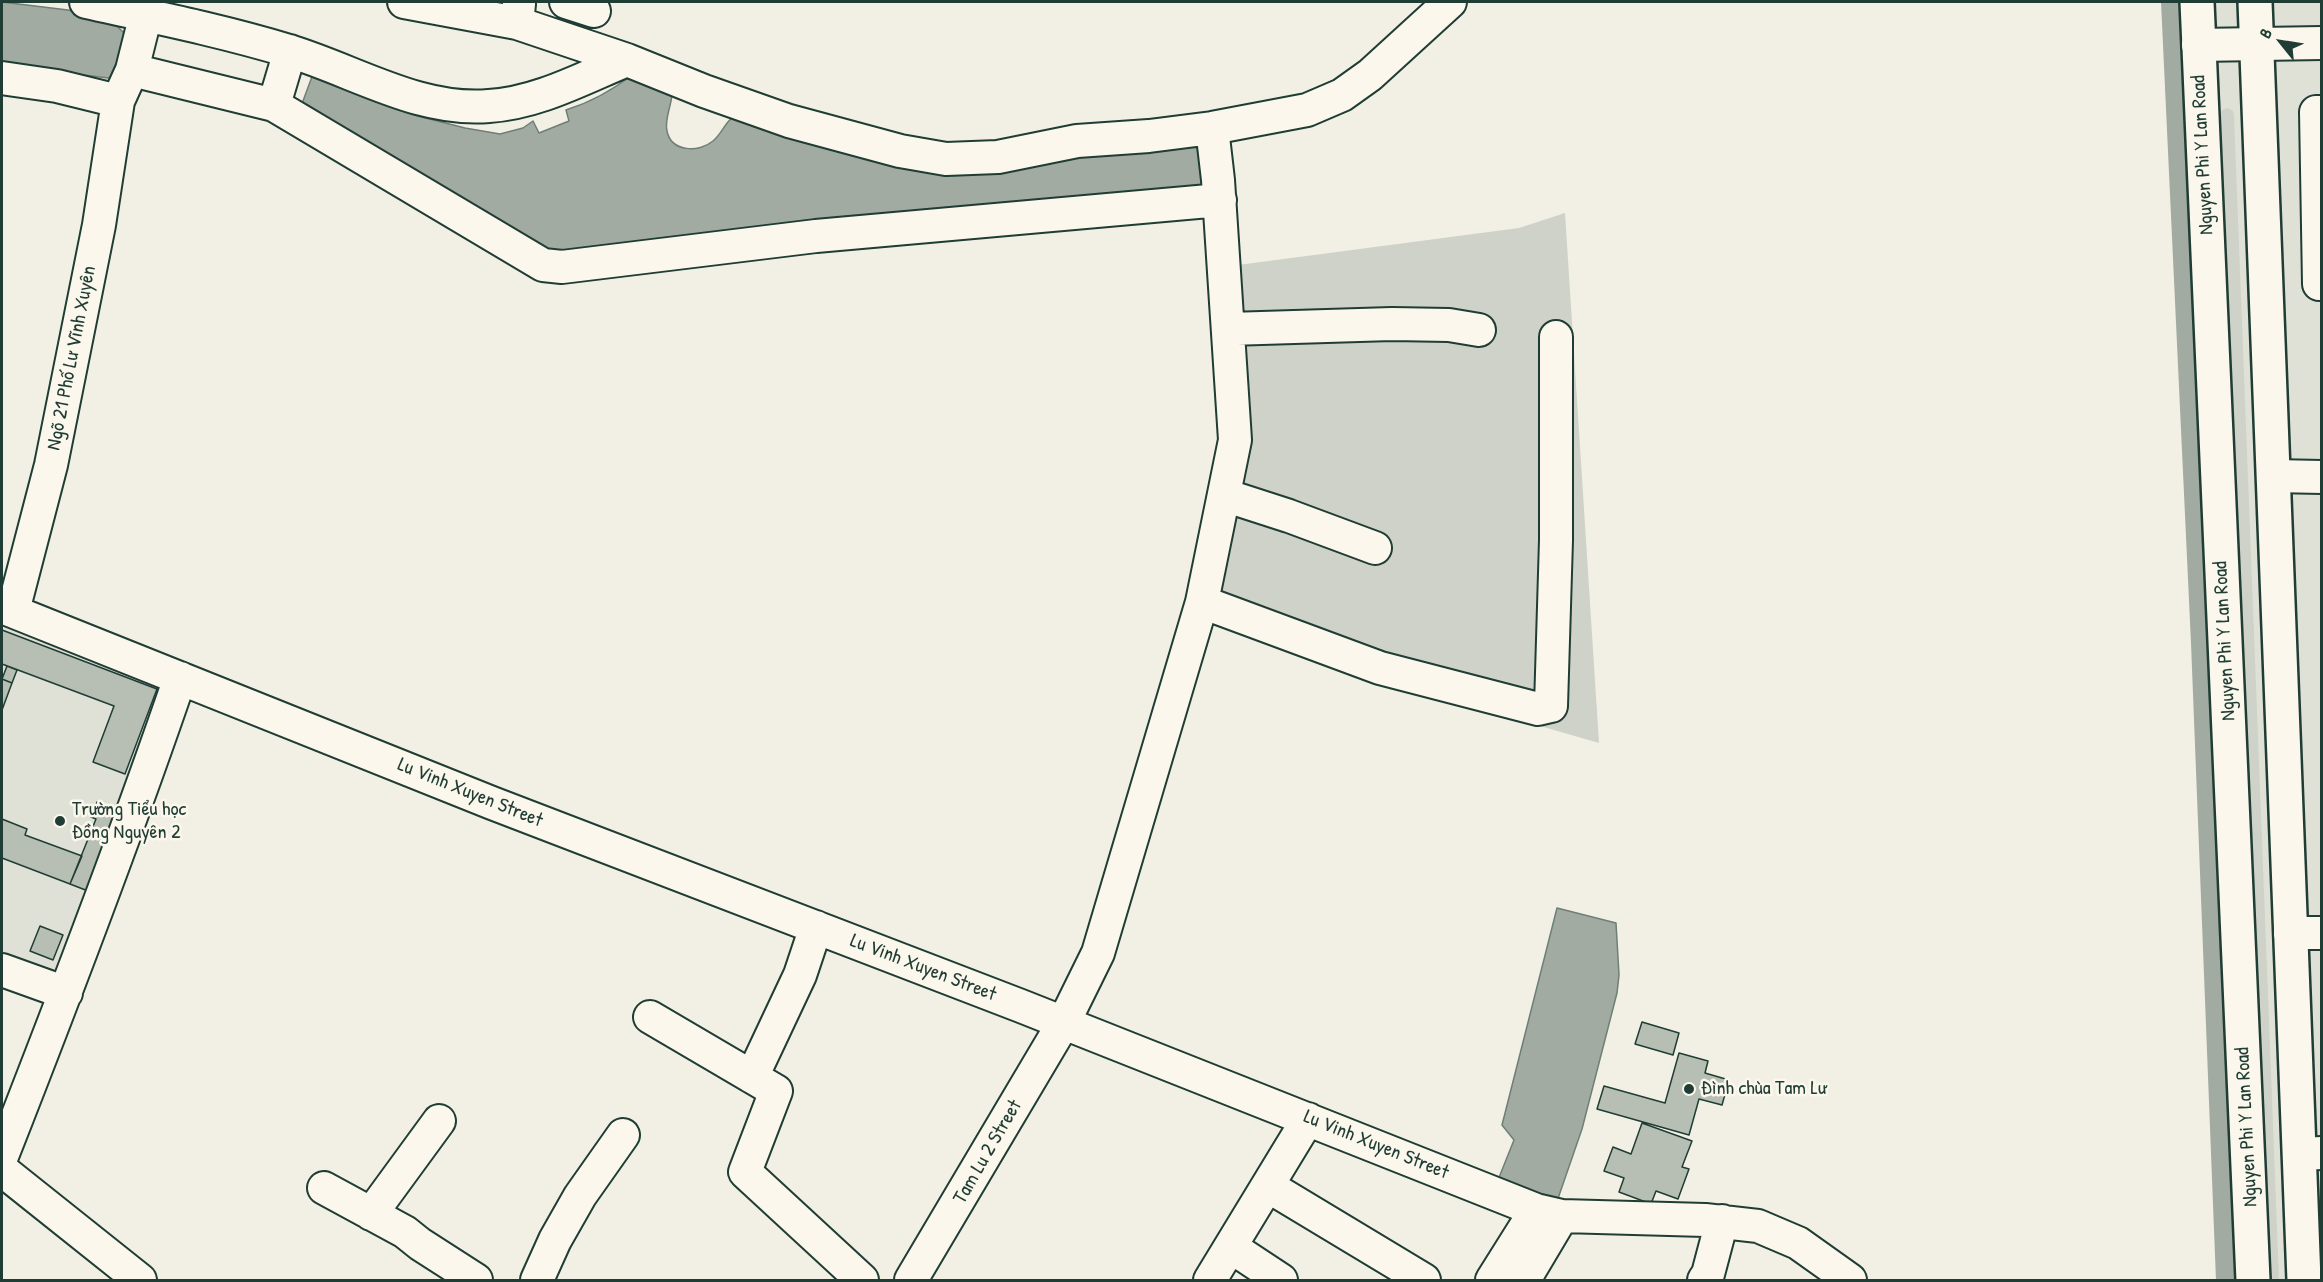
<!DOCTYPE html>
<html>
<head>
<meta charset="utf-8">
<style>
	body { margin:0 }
	#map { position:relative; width:2323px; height:1282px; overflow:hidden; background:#f2f0e5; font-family:"Patrick Hand",sans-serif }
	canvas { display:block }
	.frame { position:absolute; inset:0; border:3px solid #1f3d34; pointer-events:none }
	.north { position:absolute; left:2251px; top:12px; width:60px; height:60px; -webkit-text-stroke:4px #fbf7ec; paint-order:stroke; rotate:300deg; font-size:16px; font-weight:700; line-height:24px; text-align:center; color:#1f3d34 }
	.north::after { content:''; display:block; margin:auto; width:21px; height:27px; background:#1f3d34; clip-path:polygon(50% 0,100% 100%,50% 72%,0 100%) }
</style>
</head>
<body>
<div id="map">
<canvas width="2323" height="1282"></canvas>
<div class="frame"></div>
<div class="north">B</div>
</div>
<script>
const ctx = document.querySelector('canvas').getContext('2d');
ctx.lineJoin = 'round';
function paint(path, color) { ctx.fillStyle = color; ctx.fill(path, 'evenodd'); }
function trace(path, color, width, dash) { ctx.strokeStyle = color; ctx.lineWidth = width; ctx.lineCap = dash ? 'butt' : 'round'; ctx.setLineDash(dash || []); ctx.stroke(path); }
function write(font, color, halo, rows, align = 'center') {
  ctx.font = font + ' "Patrick Hand",sans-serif'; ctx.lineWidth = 5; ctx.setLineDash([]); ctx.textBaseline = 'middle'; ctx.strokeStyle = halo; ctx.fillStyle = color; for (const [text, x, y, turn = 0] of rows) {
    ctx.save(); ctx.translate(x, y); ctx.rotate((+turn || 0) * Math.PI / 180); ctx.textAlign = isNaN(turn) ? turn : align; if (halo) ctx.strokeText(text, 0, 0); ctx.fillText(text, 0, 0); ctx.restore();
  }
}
paint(new Path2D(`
	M2172,2H2321V1280H2239Z
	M2,626L165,688L66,978L2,954Z`), '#e0e1d6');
paint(new Path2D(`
	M2228,108L2233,111L2234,116L2279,1280H2264L2218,122L2222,110Z
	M1565,213L1599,743L1391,683L1208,618L1238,265L1519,228Z`), '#cfd2c8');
const water = new Path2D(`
	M2,2L68,10L112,21L125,34L119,75L108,78L2,65Z
	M313,74L369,99L418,116L465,128L500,134L523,128L533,121L539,133L569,121L566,110C591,102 613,90 633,74L672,93C672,105 664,119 667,131C671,152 699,153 713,141C723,133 725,120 738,114L916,170L945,174L1080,151L1196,146L1201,150L1210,186L559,256L300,109Z
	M1557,908L1616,923L1619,975L1617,993L1582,1129L1553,1213L1496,1185L1514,1140L1502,1125Z`);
paint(water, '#a2aba1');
trace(water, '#6e7f75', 1.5);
trace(new Path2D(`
	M2172,2L2202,643L2227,1280`), '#a2aba1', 22);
const building = new Path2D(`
	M2,630L157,689L125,774L93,762L114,706L2,664Z
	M7,666L17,670L12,683L2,679Z
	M2,679L12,683L2,710Z
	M97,802L120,811L88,891L70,884L96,819L91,817Z
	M2,819L27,829L25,835L82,856L70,884L2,858Z
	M40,926L63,935L53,960L30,951Z
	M1642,1022L1679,1033L1673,1055L1635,1044Z
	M1679,1053L1708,1061L1705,1073L1729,1080L1722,1105L1699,1099L1689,1135L1597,1109L1604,1086L1665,1103Z
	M1642,1123L1692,1141L1682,1167L1689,1169L1678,1199L1656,1191L1651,1204L1619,1192L1624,1178L1604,1171L1613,1147L1631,1154Z`);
paint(building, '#b7beb3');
trace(building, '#1f3d34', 1.5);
const minor = new Path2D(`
	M86,2C154,17 223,31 289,51C355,71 419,112 489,106C538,103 583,78 627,60
	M404,2L517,23L519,4
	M566,2L594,11
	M517,23L627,60L704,91L789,121L900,151L946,159L998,157L1077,141L1149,136L1212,128L1307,110L1342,95L1370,75L1450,2
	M2198,45L2322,43
	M132,70L274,105L543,265L562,267L816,236L1220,200
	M2,78L57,86L118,101L132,70L149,2
	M274,105L290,51
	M2319,284L2316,112H2322
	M1229,329L1392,324L1449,325L1479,330
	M2273,476L2322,477
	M1224,495L1289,516L1375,548
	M1202,602L1380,668L1538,709L1551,706L1556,540V337
	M2,607L492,803L1021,1006L1536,1210L1562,1216L1705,1220L1758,1226L1798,1243L1850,1280
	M13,611L51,465L99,225L118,101
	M2290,933H2322
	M2,970L66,993
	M650,1017L776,1091L745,1172L862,1280
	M752,1077L800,975L816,927
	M2299,1154L2322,1153
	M2,1156C64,998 125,839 180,678
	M2,1170L140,1280
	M1268,1186L1424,1280
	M324,1188L405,1232L420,1244L476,1280
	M371,1214L439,1121
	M1231,1247L1281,1280
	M537,1280L555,1240L580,1196L623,1135
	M911,1280L1064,1022L1098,953L1202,602L1235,440L1218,180L1212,128
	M1210,1280L1308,1119
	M1492,1280L1536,1210
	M1524,1280L1562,1216
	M1704,1280L1708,1274L1722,1221`);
const major = new Path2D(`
	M2197,2L2253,1280
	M2255,2L2304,1280`);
trace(minor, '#1f3d34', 36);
trace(major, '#1f3d34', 38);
trace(minor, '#fbf7ec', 32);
trace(major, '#fbf7ec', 33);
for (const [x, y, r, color] of [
	[60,821,6,"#1f3d34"],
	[1689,1089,6,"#1f3d34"]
]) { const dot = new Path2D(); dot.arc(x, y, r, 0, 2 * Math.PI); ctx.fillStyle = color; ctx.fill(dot); trace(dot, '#fbf7ec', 2); }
write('20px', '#1f3d34', '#fbf7ec', [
	["Nguyen Phi Y Lan Road",2203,155,-93],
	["Ngõ 21 Phố Lư Vĩnh Xuyên",72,358,-79],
	["Nguyen Phi Y Lan Road",2225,641,-93],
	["Lu Vinh Xuyen Street",470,793,22],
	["Lu Vinh Xuyen Street",923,968,21],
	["Nguyen Phi Y Lan Road",2247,1127,-93],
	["Lu Vinh Xuyen Street",1376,1145,22],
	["Tam Lu 2 Street",988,1152,-60]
]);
write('20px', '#1f3d34', '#fbf7ec', [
	["Trường Tiểu học",72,810],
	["Đồng Nguyên 2",72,833],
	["Đình chùa Tam Lư",1701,1089]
], 'left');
</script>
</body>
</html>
